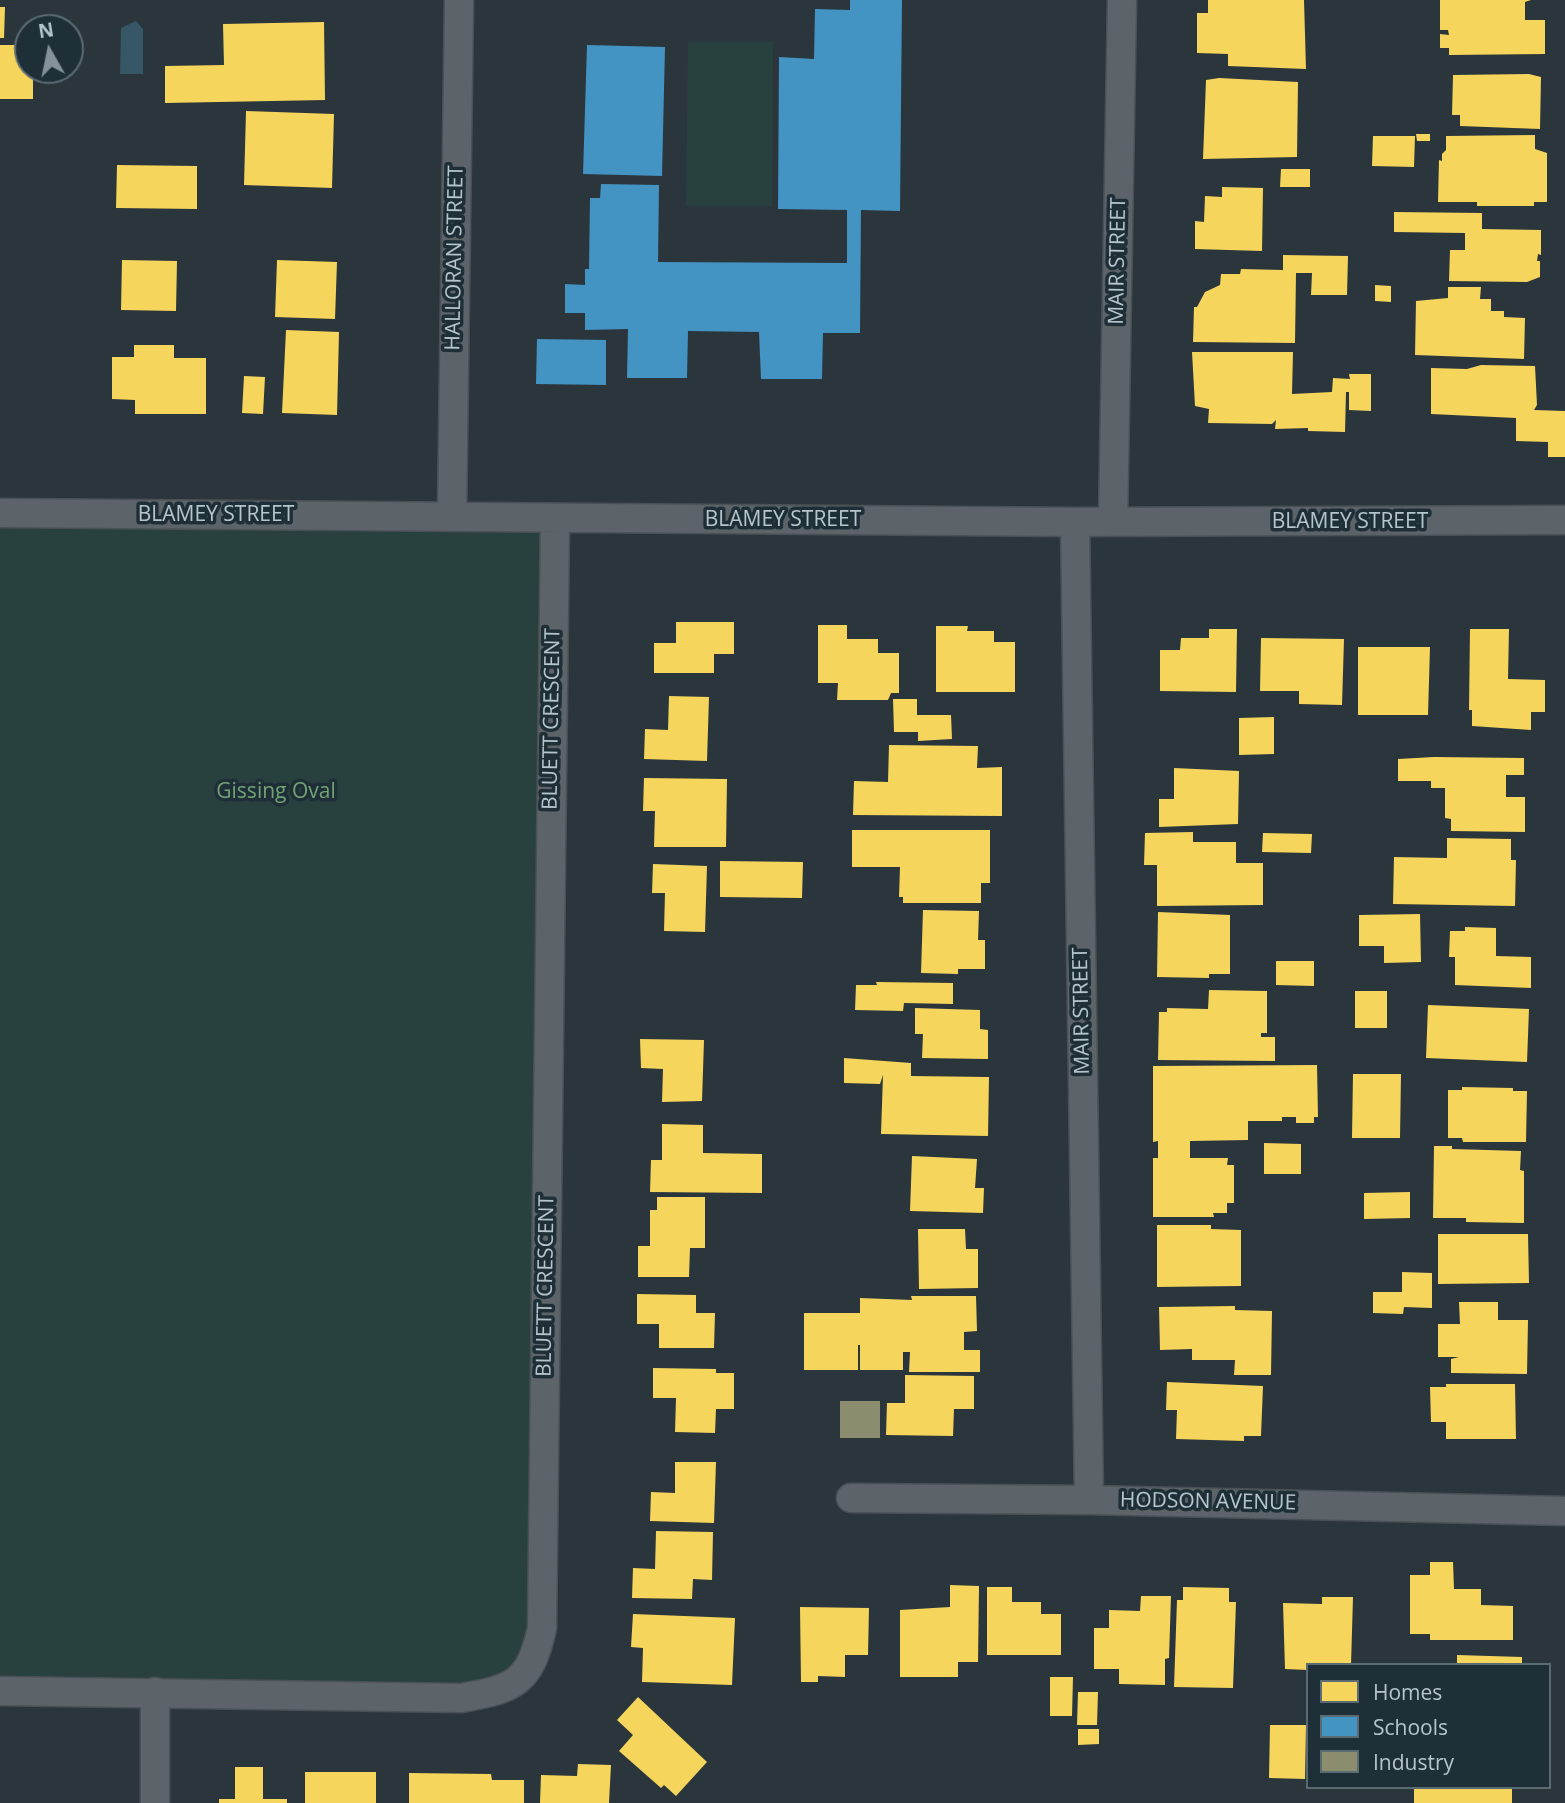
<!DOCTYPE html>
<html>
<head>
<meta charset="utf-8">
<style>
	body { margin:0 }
	#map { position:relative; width:1565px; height:1803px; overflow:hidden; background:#2b363c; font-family:"Open Sans",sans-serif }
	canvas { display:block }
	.legend { position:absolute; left:1306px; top:1663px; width:245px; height:126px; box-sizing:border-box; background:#1e2f37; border:2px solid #5b6b73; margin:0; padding:9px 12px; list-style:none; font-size:21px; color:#b6c4cc }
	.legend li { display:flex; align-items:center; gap:14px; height:35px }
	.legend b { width:35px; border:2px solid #5b6b73 }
	.north { position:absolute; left:14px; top:14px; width:70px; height:70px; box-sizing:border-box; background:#1e2f37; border:2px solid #5b6b73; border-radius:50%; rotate:351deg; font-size:19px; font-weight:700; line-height:28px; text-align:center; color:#b6c4cc }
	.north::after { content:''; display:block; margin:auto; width:24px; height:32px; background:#85929a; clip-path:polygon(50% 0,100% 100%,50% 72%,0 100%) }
</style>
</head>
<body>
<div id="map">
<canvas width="1565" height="1803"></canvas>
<ul class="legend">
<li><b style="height:19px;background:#f6d55c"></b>Homes</li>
<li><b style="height:19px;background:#4393c3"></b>Schools</li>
<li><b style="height:19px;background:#8c8c6e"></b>Industry</li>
</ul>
<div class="north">N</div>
</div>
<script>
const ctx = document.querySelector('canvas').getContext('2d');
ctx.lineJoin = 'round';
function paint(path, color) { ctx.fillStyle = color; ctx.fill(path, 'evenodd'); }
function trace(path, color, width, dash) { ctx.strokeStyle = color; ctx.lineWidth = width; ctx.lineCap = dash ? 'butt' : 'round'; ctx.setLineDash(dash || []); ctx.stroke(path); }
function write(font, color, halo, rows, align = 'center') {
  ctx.font = font + ' "Open Sans",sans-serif'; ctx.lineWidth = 7; ctx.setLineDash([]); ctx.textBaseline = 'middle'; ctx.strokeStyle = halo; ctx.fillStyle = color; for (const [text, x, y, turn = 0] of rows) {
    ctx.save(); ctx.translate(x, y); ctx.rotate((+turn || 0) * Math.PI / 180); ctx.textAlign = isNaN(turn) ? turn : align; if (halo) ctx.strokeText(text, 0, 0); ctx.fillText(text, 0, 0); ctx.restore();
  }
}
paint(new Path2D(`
	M688,42H773L772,206H686Z
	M0,513L555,518L542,1628L495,1693L0,1691Z`), '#28413f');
paint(new Path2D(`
	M136,21L143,29V74H120L121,28Z`), '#375766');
paint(new Path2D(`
	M1208,0H1304L1306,69L1228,66V54L1197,53V13H1208Z
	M1440,0H1531L1525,2V20H1545V54L1449,55V48H1440V34L1449,35L1448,30H1440Z
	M0,7H5L4,38H0Z
	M324,22L325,100L165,103V66L224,65L223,24Z
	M0,45H28V70H33V99H0Z
	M1529,74L1541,77L1540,129L1460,126V115H1452L1453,75Z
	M1219,78L1298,82L1297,157L1203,159L1206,80Z
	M246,111L334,114L332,188L244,185Z
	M1416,134H1430V141H1417Z
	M1535,135V149L1547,153V202H1534V206H1477V202H1438L1439,160L1442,161V154L1446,150V136Z
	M1373,136H1415L1414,167L1372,166Z
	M117,165L197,166V209L116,208Z
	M1281,169H1310V187H1280Z
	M1222,187L1263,188L1262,251L1195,249V221L1204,222L1205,196L1222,197Z
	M1394,212L1482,213V229L1541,230V255L1538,254L1537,261H1540V277L1527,282L1449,281L1450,250H1465V233L1394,232Z
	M1283,255L1348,256L1347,295H1311L1312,273H1296L1295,343L1193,342L1194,307H1197L1205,292L1220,285L1221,274H1240L1241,269L1283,270Z
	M122,260L177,261L176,311L121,310Z
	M277,260L337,262L335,319L275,317Z
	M1375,285L1391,286V302L1375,301Z
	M1448,287H1481L1480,299H1491V311H1504V317L1525,318L1524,359L1415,355L1416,301L1448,298Z
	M286,330L339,332L337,415L282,413Z
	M134,345H174V358H206V414H135V400L112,399V357H134Z
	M1192,352H1293L1292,394L1332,392L1333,378L1350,379L1349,374H1371V411L1349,410V392H1346L1345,432L1308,431V428L1275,429L1276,420L1272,424L1208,423L1209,409L1195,406Z
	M1481,365L1535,366L1537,405L1534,410L1565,411V457H1548V442L1516,441V418L1431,414V368L1467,369Z
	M244,376L265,377L263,414L242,413Z
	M676,622H734V654H714V673H654V643H676Z
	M818,625H847V639H878V653H899V693H891L888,700H837L838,683H818Z
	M936,626H968L967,631H994V642H1015V692H936Z
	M1209,629H1237L1236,692L1160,691V650H1180L1181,638H1209Z
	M1470,629H1509L1508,679L1545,680V712H1531V730L1472,726V710H1469Z
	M1261,638L1344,639L1342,705L1299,704V691H1260Z
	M1358,647H1430L1428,715H1358Z
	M669,696L709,697L707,761L644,759L645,729L668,730Z
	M893,699H917V715H951L952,739L918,741V732H894Z
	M1274,717V754L1239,755V718Z
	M889,745L978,746L977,768L1002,767V816L853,815L854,781L888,782Z
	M1434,757L1524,758V775H1506V797H1525V832L1451,831V819L1445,818V788H1431V781H1398V759Z
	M1174,768L1239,771L1238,824L1159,827V799H1174Z
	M644,778L727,779L726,847H654L655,811H643Z
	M852,830H990V883H981V903H903V897H899L900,867H852Z
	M1193,832V842H1236V863H1263V905L1157,906V865H1144L1145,833Z
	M1263,833L1312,834L1311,853L1262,852Z
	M1447,838L1511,839V860H1516L1515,906L1393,904L1394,857L1447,858Z
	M720,861L803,862L802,898L720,897Z
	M653,864L707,866L705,932L664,931L665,893H652Z
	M923,910L979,911L978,940H985V969H958V974L921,973Z
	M1158,912L1230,915V974H1209V978L1157,977Z
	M1420,914L1421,962L1384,963V946H1359V915Z
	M1465,927L1496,928V956L1531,957V988L1455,985V957H1449L1450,931H1465Z
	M1276,961H1314V986L1276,985Z
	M876,982L953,983V1004L904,1003L903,1011L855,1010L856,985H877Z
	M1209,990L1267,991V1033H1261V1037H1275V1061L1158,1060L1159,1012H1167V1008L1208,1009Z
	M1355,991H1387V1028H1355Z
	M1428,1005L1529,1009L1527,1062L1426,1058Z
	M915,1008L980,1010V1029L988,1030V1059L922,1058L923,1034H915Z
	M640,1039L704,1040L702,1101L662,1102L663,1069L641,1068Z
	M844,1058L911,1063V1076L989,1077L988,1136L881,1134L883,1075L880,1084L844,1083Z
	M1317,1065L1318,1117H1314V1123H1296V1117H1282V1121H1248V1140L1190,1141V1158H1228L1227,1165H1234V1203H1227V1213H1213L1214,1217H1153V1158H1158V1141L1153,1142V1066Z
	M1353,1074H1401L1400,1138H1352Z
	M1462,1087L1513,1088V1091H1527L1526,1142H1463L1462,1138H1448V1090H1462Z
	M662,1124L703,1125V1153L762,1154V1193L650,1192L651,1160H662Z
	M1264,1143L1301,1144V1174H1264Z
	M1434,1146H1452V1149L1521,1151L1520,1170L1524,1171V1223L1466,1222V1218H1433Z
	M912,1156L977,1159L975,1188H984L983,1213L910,1211Z
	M1410,1192V1218L1364,1219V1193Z
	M657,1197H705V1248H690L689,1277H638V1246H650V1210H657Z
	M1157,1225H1211V1229L1241,1230V1286L1157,1287Z
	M918,1229H965L966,1249H978V1288L919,1289Z
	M1438,1234H1528L1529,1283L1438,1284Z
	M1402,1272L1432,1273V1308L1404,1307L1403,1314L1373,1313V1292H1402Z
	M637,1294L696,1295V1313H715L714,1348H659V1324H637Z
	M911,1296H976L977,1331L964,1332V1350H980V1372H909L910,1352H903V1370H860V1345H858V1370H804V1313H860V1298L912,1300Z
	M1459,1302H1498V1320H1528L1527,1374L1451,1373V1359L1459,1357H1438V1324H1460Z
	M1235,1306V1310L1272,1311L1271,1375H1234L1235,1360H1192V1349L1160,1350L1159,1307Z
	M653,1368L716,1369V1373H734V1409H716L715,1433L675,1432L676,1398H653Z
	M905,1375L974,1376V1409H954L953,1436L886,1435L887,1403H905Z
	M1167,1382L1263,1386L1261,1436H1244V1441L1176,1439L1177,1410H1166Z
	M1446,1384H1515L1516,1439H1446V1422H1431L1430,1387H1446Z
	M675,1462H716L714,1523L650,1521L651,1492L675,1493Z
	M656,1531L713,1532L712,1580L693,1579L692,1599L632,1598L633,1568L655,1569Z
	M1430,1562H1453L1454,1589H1481V1605L1513,1606V1640H1430V1634H1410V1575H1430Z
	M950,1585L979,1586L978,1662H958V1677H900V1610L950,1607Z
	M987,1587H1012V1602H1041V1614H1061V1655H987Z
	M1183,1587L1229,1588V1602H1236L1233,1688L1174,1687L1177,1600H1183Z
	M1141,1596H1171L1169,1658L1165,1659V1685L1119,1684V1669H1094V1628H1109V1610L1140,1611Z
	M1322,1597H1353L1351,1665H1308V1670L1285,1669L1283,1603L1322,1604Z
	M800,1607L869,1608L868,1655H845V1677L818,1676V1682H801Z
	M633,1614L735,1618L732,1685L642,1682L643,1648L631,1647Z
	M1457,1655L1522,1657V1665H1457Z
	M1050,1677H1073L1072,1716H1050Z
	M1078,1692H1098L1097,1725H1077Z
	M638,1697L707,1762L676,1796L664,1785L661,1788L619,1751L633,1735L617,1720Z
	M1270,1725H1306L1305,1779L1269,1778Z
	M1078,1729H1099V1744L1078,1745Z
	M578,1764L611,1765L609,1803H540L541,1775L577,1776Z
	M235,1767H263V1799H287V1803H219V1799H235Z
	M305,1772H376V1803H305Z
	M409,1773L491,1774L492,1780H524V1803H409Z
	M1414,1787H1512V1803H1414Z`), '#f6d55c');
paint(new Path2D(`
	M850,0H902L900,211L861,210L860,333H823L822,379H761L759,332L688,331L687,378H627L628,329L585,330V313H565V284L585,285V269H589L590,198H600L601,184L659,185L658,262L847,263V210L778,209L779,57L814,59L815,9L850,10Z
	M587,45L665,47L662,176L583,174Z
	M537,339L606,340V385L536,384Z`), '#4393c3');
paint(new Path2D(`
	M840,1401H880V1438H840Z`), '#8c8c6e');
const street = new Path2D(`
	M0,513L1075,522L1565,520
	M452,516L459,0
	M1075,522L1089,1500
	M1113,522L1122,0
	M851,1498L1089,1500L1565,1511
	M0,1691L461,1698C514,1689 530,1683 542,1628L555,518
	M155,1803V1692`);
trace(street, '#4a5156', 31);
trace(street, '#5c6469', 28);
write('21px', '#b6c4cc', '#1e2f37', [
	["HALLORAN STREET",455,258,-89],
	["MAIR STREET",1118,261,-89],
	["BLAMEY STREET",216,515],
	["BLAMEY STREET",783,520],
	["BLAMEY STREET",1350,522],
	["BLUETT CRESCENT",552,719,-89],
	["MAIR STREET",1082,1011,-91],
	["BLUETT CRESCENT",546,1286,-89],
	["HODSON AVENUE",1208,1502,1]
]);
write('21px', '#75a274', '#1e2f37', [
	["Gissing Oval",276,792]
]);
</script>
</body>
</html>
